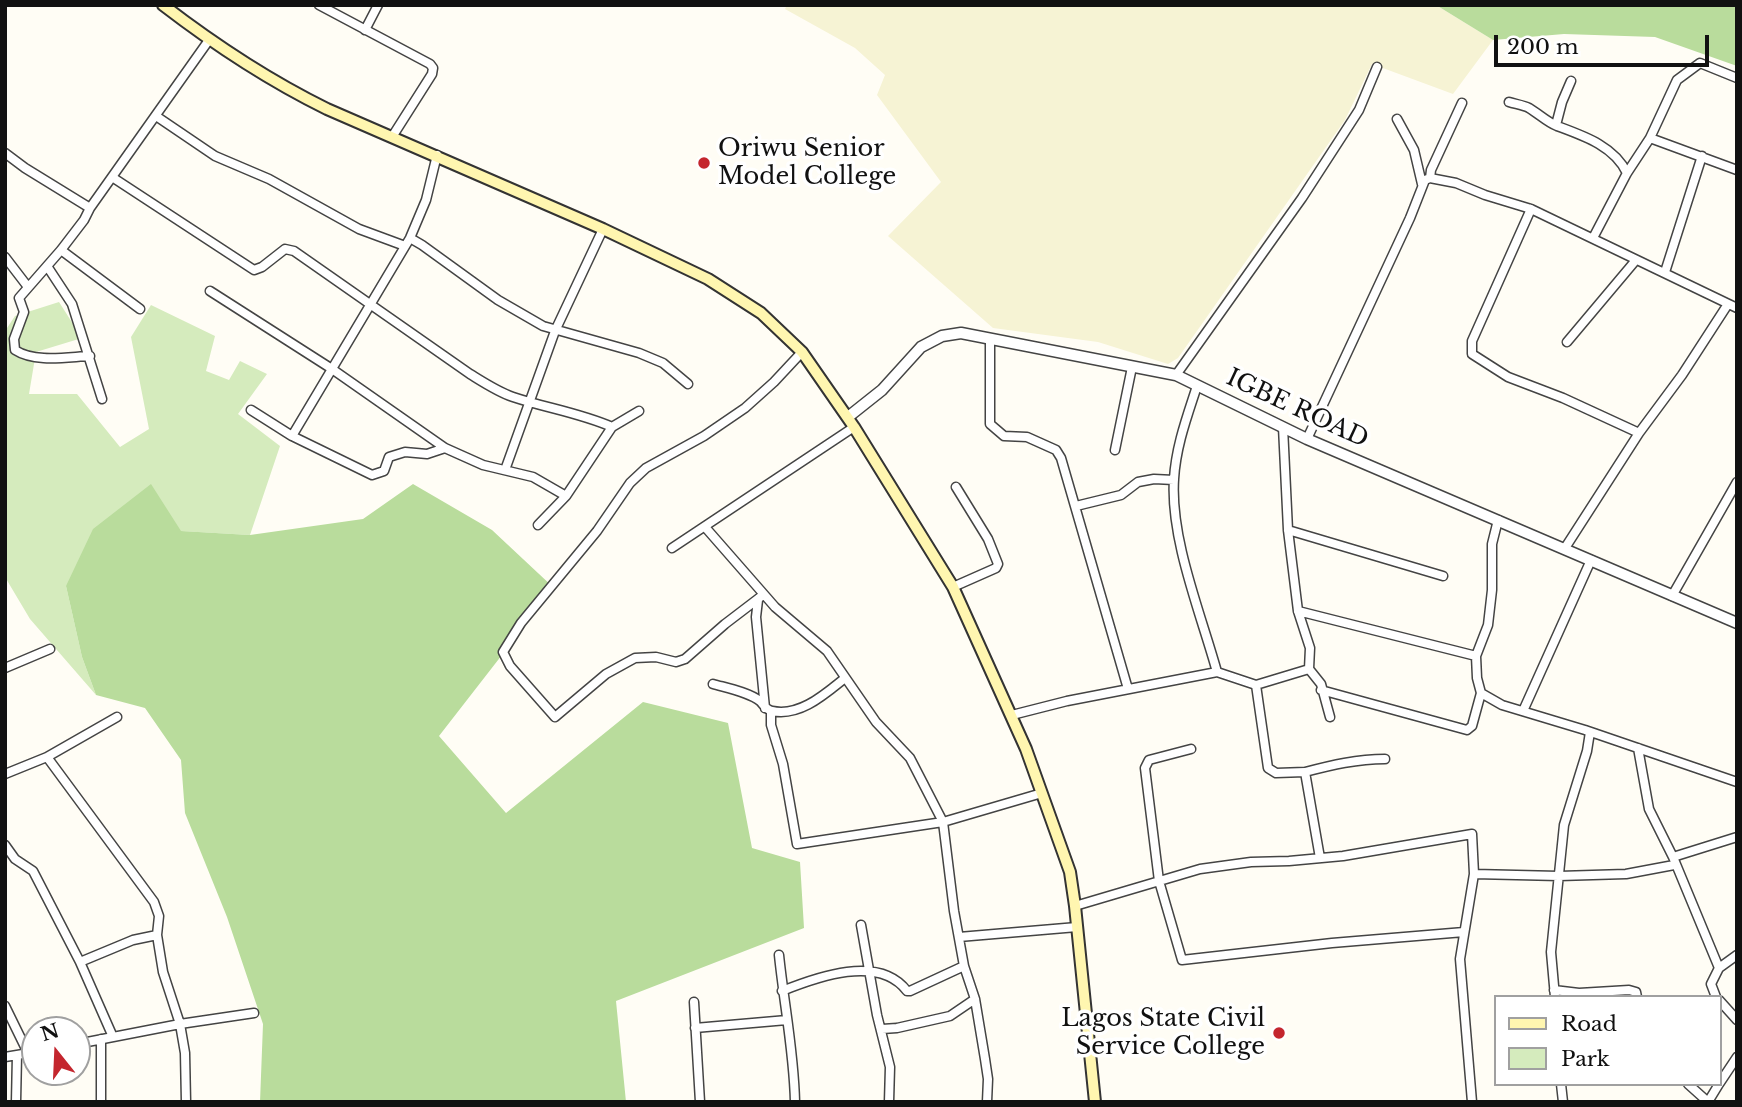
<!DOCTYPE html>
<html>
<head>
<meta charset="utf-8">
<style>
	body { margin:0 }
	#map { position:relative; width:1742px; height:1107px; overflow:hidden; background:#fffdf5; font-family:"Libre Baskerville",serif }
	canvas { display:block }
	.frame { position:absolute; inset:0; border:7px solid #111; pointer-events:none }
	.legend { position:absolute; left:1494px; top:995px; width:228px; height:91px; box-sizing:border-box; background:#fff; border:2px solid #a0a0a0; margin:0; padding:9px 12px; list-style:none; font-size:21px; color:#111 }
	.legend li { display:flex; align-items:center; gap:14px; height:35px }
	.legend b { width:35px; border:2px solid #a0a0a0 }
	.north { position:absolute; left:21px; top:1016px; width:70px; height:70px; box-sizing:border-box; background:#fff; border:2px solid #a0a0a0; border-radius:50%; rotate:342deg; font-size:19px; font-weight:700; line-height:28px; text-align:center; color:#111 }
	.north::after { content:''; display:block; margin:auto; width:24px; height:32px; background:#c4262e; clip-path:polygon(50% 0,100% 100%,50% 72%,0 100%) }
	.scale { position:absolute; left:1494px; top:35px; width:215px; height:32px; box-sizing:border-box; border:4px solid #111; border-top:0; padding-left:9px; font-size:21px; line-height:24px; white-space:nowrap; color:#111; -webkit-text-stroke:5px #fff; paint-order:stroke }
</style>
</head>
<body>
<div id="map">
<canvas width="1742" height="1107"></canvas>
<div class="frame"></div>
<ul class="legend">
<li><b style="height:9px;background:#fff6b0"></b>Road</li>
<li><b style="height:19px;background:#d5ebbd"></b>Park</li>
</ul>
<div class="north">N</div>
<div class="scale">200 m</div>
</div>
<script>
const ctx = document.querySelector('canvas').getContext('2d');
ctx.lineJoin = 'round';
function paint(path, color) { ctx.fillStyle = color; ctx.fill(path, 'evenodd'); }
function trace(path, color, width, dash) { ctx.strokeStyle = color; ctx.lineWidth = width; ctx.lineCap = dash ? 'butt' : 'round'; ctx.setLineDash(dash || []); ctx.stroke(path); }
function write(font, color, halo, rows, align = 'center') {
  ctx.font = font + ' "Libre Baskerville",serif'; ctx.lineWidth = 7; ctx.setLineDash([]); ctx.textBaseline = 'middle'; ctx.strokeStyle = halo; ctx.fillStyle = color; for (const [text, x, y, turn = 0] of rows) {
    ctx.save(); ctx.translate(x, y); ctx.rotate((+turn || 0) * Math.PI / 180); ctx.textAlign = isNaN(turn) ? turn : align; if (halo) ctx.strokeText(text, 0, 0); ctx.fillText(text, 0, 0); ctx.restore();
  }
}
paint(new Path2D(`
	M787,5H1436L1493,40L1453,94L1372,64L1345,120L1178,358L1168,364L1098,342L993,328L888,236L941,182L877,95L885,75L855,48L785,9Z`), '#f6f3d4');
paint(new Path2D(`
	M59,302L82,338L36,352L29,394H77L120,447L149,429L131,337L151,305L215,336L206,371L229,380L240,361L267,374L238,414L280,446L250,535L180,531L66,586L82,657L96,695L30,619L5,577V331L15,316Z`), '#d5ebbd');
paint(new Path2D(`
	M1436,5H1737V66L1655,37L1564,34L1493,40Z
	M151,484L181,531L250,535L363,519L413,484L492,530L554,588L439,736L506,813L643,702L728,723L752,848L800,862L804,928L616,1001L626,1102H260L263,1024L227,917L185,813L181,760L145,708L96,695L82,657L66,586L93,529Z`), '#b9dc9c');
const minor = new Path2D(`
	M319,5L430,64L433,68L432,74L392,137
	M365,30L378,5
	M1509,102C1515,104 1523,105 1529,108C1539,114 1547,122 1557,126C1584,136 1614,146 1627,173
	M156,116L215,156L269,179L359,229L405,246
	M1397,119L1414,150L1422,184
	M1556,125L1562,102L1571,81
	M1650,138L1737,170
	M5,153L25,168L90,208
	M112,177L254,270L262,267L285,249L294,251L470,374C483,382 498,392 513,397C546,408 580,413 612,427
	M1430,178L1456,183L1485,195L1531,209L1737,308
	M1531,209L1472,341V354L1508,377L1563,398L1639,433
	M410,238L422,245L498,300L543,326L639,353L663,363L688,384
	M1593,238L1627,173L1650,138L1677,80L1700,63L1737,78
	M61,250L140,309
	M5,257L28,287
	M47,266L72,304L102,399
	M1665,272L1702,156
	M210,291L332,369L445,448L483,465L533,477L566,496L612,427L639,411
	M990,339V424L1004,436L1027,437L1056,450L1061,458L1128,689
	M1567,342L1636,260
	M90,356C67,357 35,363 15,350L14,339L24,312L19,298L61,250L84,220L90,208L209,40
	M1176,375L1302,198L1359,110L1377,67
	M1197,386C1187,417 1176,446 1174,479C1170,539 1201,614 1217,672
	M251,410L292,436L372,475L384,471L389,457L405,452L427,454L445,448
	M1283,427L1288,530L1298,611L1310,648L1309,669L1321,684L1330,717
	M292,436L410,238L426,200L437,155
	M1307,439L1410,218L1423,185L1425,180L1430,178L1431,170L1462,103
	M1115,450L1132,367
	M505,470L555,331L603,229
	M1076,506L1121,495L1138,482L1154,479L1174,480
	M1498,520L1492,544V590L1488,625L1476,656L1477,678L1481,693L1502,705L1585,730L1737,782
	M538,525L566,496
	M705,527L775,607L827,651L876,722L910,758L943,822L954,911L964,966L975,999L985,1059L988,1079L987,1102
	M1288,530L1443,576
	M672,548L854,427
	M1565,548L1639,433L1682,375L1728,304
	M953,587L996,568L998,564L988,539L956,487
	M763,595L725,624L685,659L676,662L656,657L635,658L606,674L555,717L510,666L503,652L521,623L597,531L630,483L646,468L704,436L745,408L774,382L802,352
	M1672,596L1737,482
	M758,600L756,617L765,708
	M1298,611L1476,656
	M5,668L50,649
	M713,684C727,688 748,692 760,701C764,705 766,710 772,711C800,717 825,694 845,678
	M1256,685L1268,768L1276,773L1305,772L1320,858
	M1321,690L1467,730L1472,726L1481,693
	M771,711V725L783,764L797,844L943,822L1042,793
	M1523,711L1591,560
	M1012,715L1067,701L1217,672L1256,685L1309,669
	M1638,748L1649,809L1673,857L1719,968
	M1191,749L1149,760L1145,768L1159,881L1182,960L1332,943L1464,932
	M47,757L154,902L159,916L157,935L163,972L180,1024L185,1053L186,1102
	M1305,772C1332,765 1357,759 1385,759
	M5,774L47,757L117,717
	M5,845L15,859L33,871L80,962L113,1037
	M1673,857L1737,837
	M1474,874L1559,876L1626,874L1674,865
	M1075,906L1200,869L1251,862L1289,861L1343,856L1472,834L1474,874L1460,959L1472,1102
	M861,925L877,1015L890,1067L889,1102
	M959,937L1077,927
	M779,955C784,1004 794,1052 795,1102
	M80,962L133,940L157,935
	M1554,990L1579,993L1629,990L1636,992L1637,997
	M782,991C817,977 879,954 907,991H910L964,966
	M1555,997L1551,952L1564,825L1587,751L1590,732
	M1716,997L1711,984L1719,968L1737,955
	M1719,1000L1737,1020
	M694,1002L700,1102
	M5,1006L28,1053
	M695,1028L787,1020
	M882,1029L897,1028L950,1016L975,999
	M77,1044L180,1024L254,1013
	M5,1057L35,1052
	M1561,1084L1563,1102
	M1688,1084L1708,1102
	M1719,1084L1737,1057
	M16,1102L17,1055
	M101,1102V1039
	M1708,1102L1719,1084`);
const tertiary = new Path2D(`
	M848,417L882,390L921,347L942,336L961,333L1176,375L1307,439L1737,623`);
const secondary = new Path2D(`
	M163,5C215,45 268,80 327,109L603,229L708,279L761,313L802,352L854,427L953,587L1026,749L1070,872L1075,906L1095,1102`);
trace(minor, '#444', 11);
trace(tertiary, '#444', 13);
trace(secondary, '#333', 14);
trace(minor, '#fff', 8);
trace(tertiary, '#fff', 10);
trace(secondary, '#fff6b0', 10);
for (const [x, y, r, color] of [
	[704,163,7,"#c4262e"],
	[1279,1033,7,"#c4262e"]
]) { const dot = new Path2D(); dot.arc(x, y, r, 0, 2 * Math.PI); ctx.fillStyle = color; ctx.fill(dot); trace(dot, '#fff', 2.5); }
write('24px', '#111', '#fff', [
	["Oriwu Senior",718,149],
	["Model College",718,177],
	["Lagos State Civil",1265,1019,"right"],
	["Service College",1265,1047,"right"]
], 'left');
write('24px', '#111', '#fff', [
	["IGBE ROAD",1297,409,25]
]);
</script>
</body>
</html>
